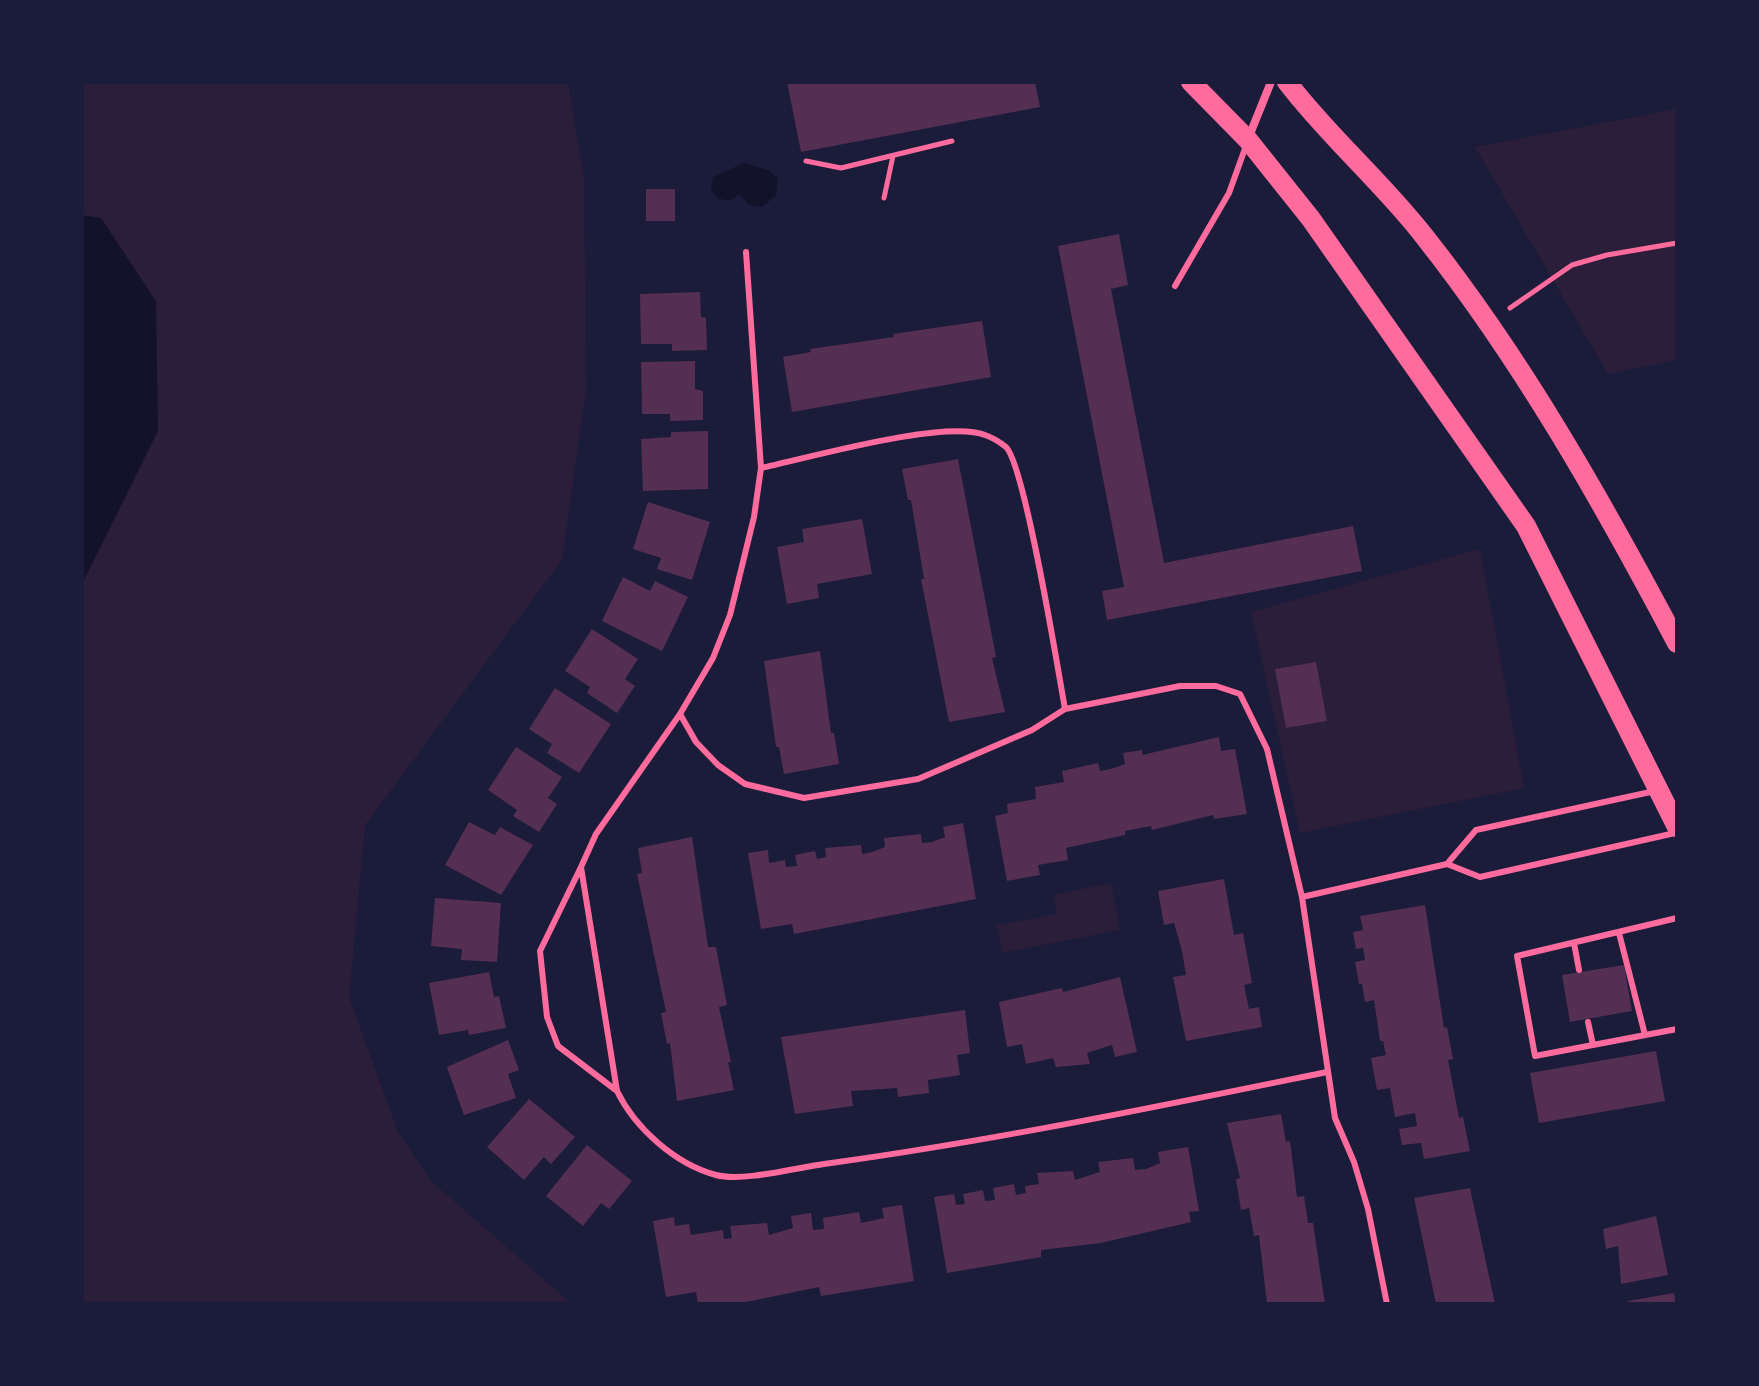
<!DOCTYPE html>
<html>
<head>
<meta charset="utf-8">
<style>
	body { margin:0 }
	#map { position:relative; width:1759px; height:1386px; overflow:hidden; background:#1b1b3a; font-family:"Nunito Sans",sans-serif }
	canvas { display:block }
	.frame { position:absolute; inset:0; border:84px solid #1b1b3a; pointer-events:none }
</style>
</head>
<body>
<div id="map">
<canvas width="1759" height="1386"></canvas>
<div class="frame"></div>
</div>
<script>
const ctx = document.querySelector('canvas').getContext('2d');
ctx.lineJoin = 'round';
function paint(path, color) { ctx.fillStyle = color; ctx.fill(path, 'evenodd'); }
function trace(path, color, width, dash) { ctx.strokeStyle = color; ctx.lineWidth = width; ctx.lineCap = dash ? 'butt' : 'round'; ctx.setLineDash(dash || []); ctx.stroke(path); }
paint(new Path2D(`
	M82,82H568L584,180L586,390L562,560L365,825L349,997L398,1132L431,1181L572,1304H82Z
	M1677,109V360L1608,374L1475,147Z
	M1480,549L1524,788L1300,833L1251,612Z
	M1111,883L1120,930L1002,953L997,925L1057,914L1053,895Z`), '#2a1e3b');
paint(new Path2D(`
	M744,163L768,170L778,178L776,195L762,207L749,205L739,194L729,201L718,198L711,190L713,177Z
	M82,215L101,218L156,301L158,431L82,584Z`), '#12122b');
paint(new Path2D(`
	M787,82H1035L1040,107L801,152Z
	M646,189H675V221H646Z
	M1119,234L1128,285L1111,289L1164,563L1353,526L1362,571L1107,620L1102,591L1124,587L1058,246Z
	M700,292L701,317L706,318L707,350L672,351V344H641L640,294Z
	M982,321L991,377L792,412L783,357L811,352L810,349L894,337L893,334Z
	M695,361V389L703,391V420L670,421V414H642L641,362Z
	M708,431V489L643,491L641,439L671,437V432Z
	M958,459L996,657L992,658L1005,712L949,722L921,579H924L911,500H908L902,469Z
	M648,502L710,522L692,580L657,569L661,558L633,549Z
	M862,519L872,574L817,584L819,598L787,604L777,547L804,542L802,529Z
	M623,577L650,591L655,581L688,597L662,651L602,621Z
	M592,629L638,659L625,679L635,686L617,713L587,693L590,687L565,671Z
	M820,651L831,733H834L839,764L784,774L779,747H776L764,661Z
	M1316,662L1327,721L1286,728L1275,669Z
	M555,688L611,724L579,773L547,753L552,744L529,729Z
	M1219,737L1221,751L1235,749L1247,814L1214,819L1213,815L1152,830L1151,826L1125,831V835L1066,848L1068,860L1038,865L1040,875L1007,881L995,816L1008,813L1007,804L1036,799L1035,787L1064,782L1062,771L1098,763L1100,771L1111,769L1125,764L1123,753L1142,750V755Z
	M516,747L562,777L548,798L557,804L539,832L513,816L517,810L488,790Z
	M469,822L495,835L500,827L533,845L501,895L445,865Z
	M963,823L976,899L794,934L792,924L761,929L748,853L768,850L769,863L785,860L786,867L797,866L795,855L815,851L817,859L826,857L825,848L861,845L862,854L872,852L885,847L884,838L921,834L922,843L932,842L945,837L943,827Z
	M692,837L708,947H716L727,1005L719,1007L731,1062H728L734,1090L677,1101L670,1043L667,1044L661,1013L666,1012L637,874L642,873L638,848Z
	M1224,879L1234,935L1243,933L1252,983L1244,985L1249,1009L1259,1007L1262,1027L1186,1041L1173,977L1186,975L1182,951L1174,923L1164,925L1158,891Z
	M435,898L501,903L497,962L461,960L462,949L431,946Z
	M1425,905L1444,1028L1447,1027L1453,1059L1448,1060L1459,1118L1463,1117L1470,1151L1424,1159L1421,1143L1402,1145L1399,1129L1417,1126L1415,1113L1395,1117L1390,1088L1377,1090L1371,1058L1386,1055L1383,1041H1380L1374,1000L1365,1002L1362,984H1359L1355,962L1365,960L1363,948L1356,949L1353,932L1363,930L1360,916Z
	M1624,965L1632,1011L1570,1022L1562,975Z
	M489,972L494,997L499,996L506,1028L469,1035L468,1030L439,1035L429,983Z
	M1120,977L1137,1052L1115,1057L1112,1045L1087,1053L1090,1064L1056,1067L1053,1058L1026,1064L1022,1044L1007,1047L999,1002L1062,988L1063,992Z
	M965,1010L970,1053L957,1055L960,1075L928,1080L929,1093L898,1097L897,1088L851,1091L853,1106L795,1114L781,1037Z
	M508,1040L519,1070L508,1074L516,1098L464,1115L447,1067Z
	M1656,1051L1665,1101L1539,1123L1530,1073Z
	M529,1099L575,1137L551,1164L544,1157L524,1180L487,1147Z
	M1281,1114L1286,1142L1290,1141L1297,1197L1304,1196L1308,1223H1313L1325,1304H1267L1259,1235L1254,1236L1249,1208L1241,1210L1236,1179L1240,1178L1227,1123Z
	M587,1145L632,1181L609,1209L601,1203L583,1226L546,1196Z
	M1188,1147L1199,1211L1189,1212L1191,1222L1101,1243L1041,1250V1257L947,1273L934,1197L954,1194L956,1205L965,1204L963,1194L983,1190L985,1201L995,1200L993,1188L1014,1184L1016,1195L1026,1193L1025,1186L1039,1184L1037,1173L1073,1171L1075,1180L1100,1172L1098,1162L1133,1158L1135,1170L1146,1169L1160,1163L1158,1152Z
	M1470,1188L1495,1304H1436L1414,1198Z
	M902,1205L914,1281L821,1296L819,1287L736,1304H698L696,1292L666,1297L653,1221L674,1217L675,1226L689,1224L691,1235L723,1230L724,1239L732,1238L730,1226L767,1223L769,1235L793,1228L791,1216L811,1213L813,1230L824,1229L823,1218L859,1212L861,1223L884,1218L882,1208Z
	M1656,1216L1668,1275L1621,1284L1618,1246L1606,1249L1603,1229Z
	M1674,1293L1676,1304H1628V1301Z`), '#542f53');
trace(new Path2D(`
	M806,161L841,168L952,141
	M884,198L893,156
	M1510,308L1572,265L1607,255L1677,243`), '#ff6b9d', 5);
trace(new Path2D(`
	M746,252L761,468
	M1175,286L1229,193L1247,143
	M1065,709C1058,670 1025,466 1006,447C1001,443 991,437 985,435C945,419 808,458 761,468L754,517L730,615L713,658L680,714L596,834L581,867L617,1091C635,1128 675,1164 716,1175C742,1182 796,1168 824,1164C993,1141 1160,1106 1327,1072
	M680,714L696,742L718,765L745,784L804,798L918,779L1032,730L1065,709L1180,686H1216L1240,694L1267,749L1302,897L1335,1118L1354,1162L1368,1209L1387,1304
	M1447,864L1476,830L1655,791
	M581,867L540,951L547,1017L558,1046L617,1091
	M1302,897L1447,864L1480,877L1675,833
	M1677,918L1517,956L1535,1056L1677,1029
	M1619,933L1645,1035
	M1574,943L1579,970
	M1588,1022L1593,1045`), '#ff6b9d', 6);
trace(new Path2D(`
	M1248,139L1271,82`), '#ff6b9d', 8);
trace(new Path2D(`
	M1191,82L1248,140L1311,219L1526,526L1677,827
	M1287,82C1329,137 1382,182 1424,236C1523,361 1603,503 1677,643`), '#ff6b9d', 20);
</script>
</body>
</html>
